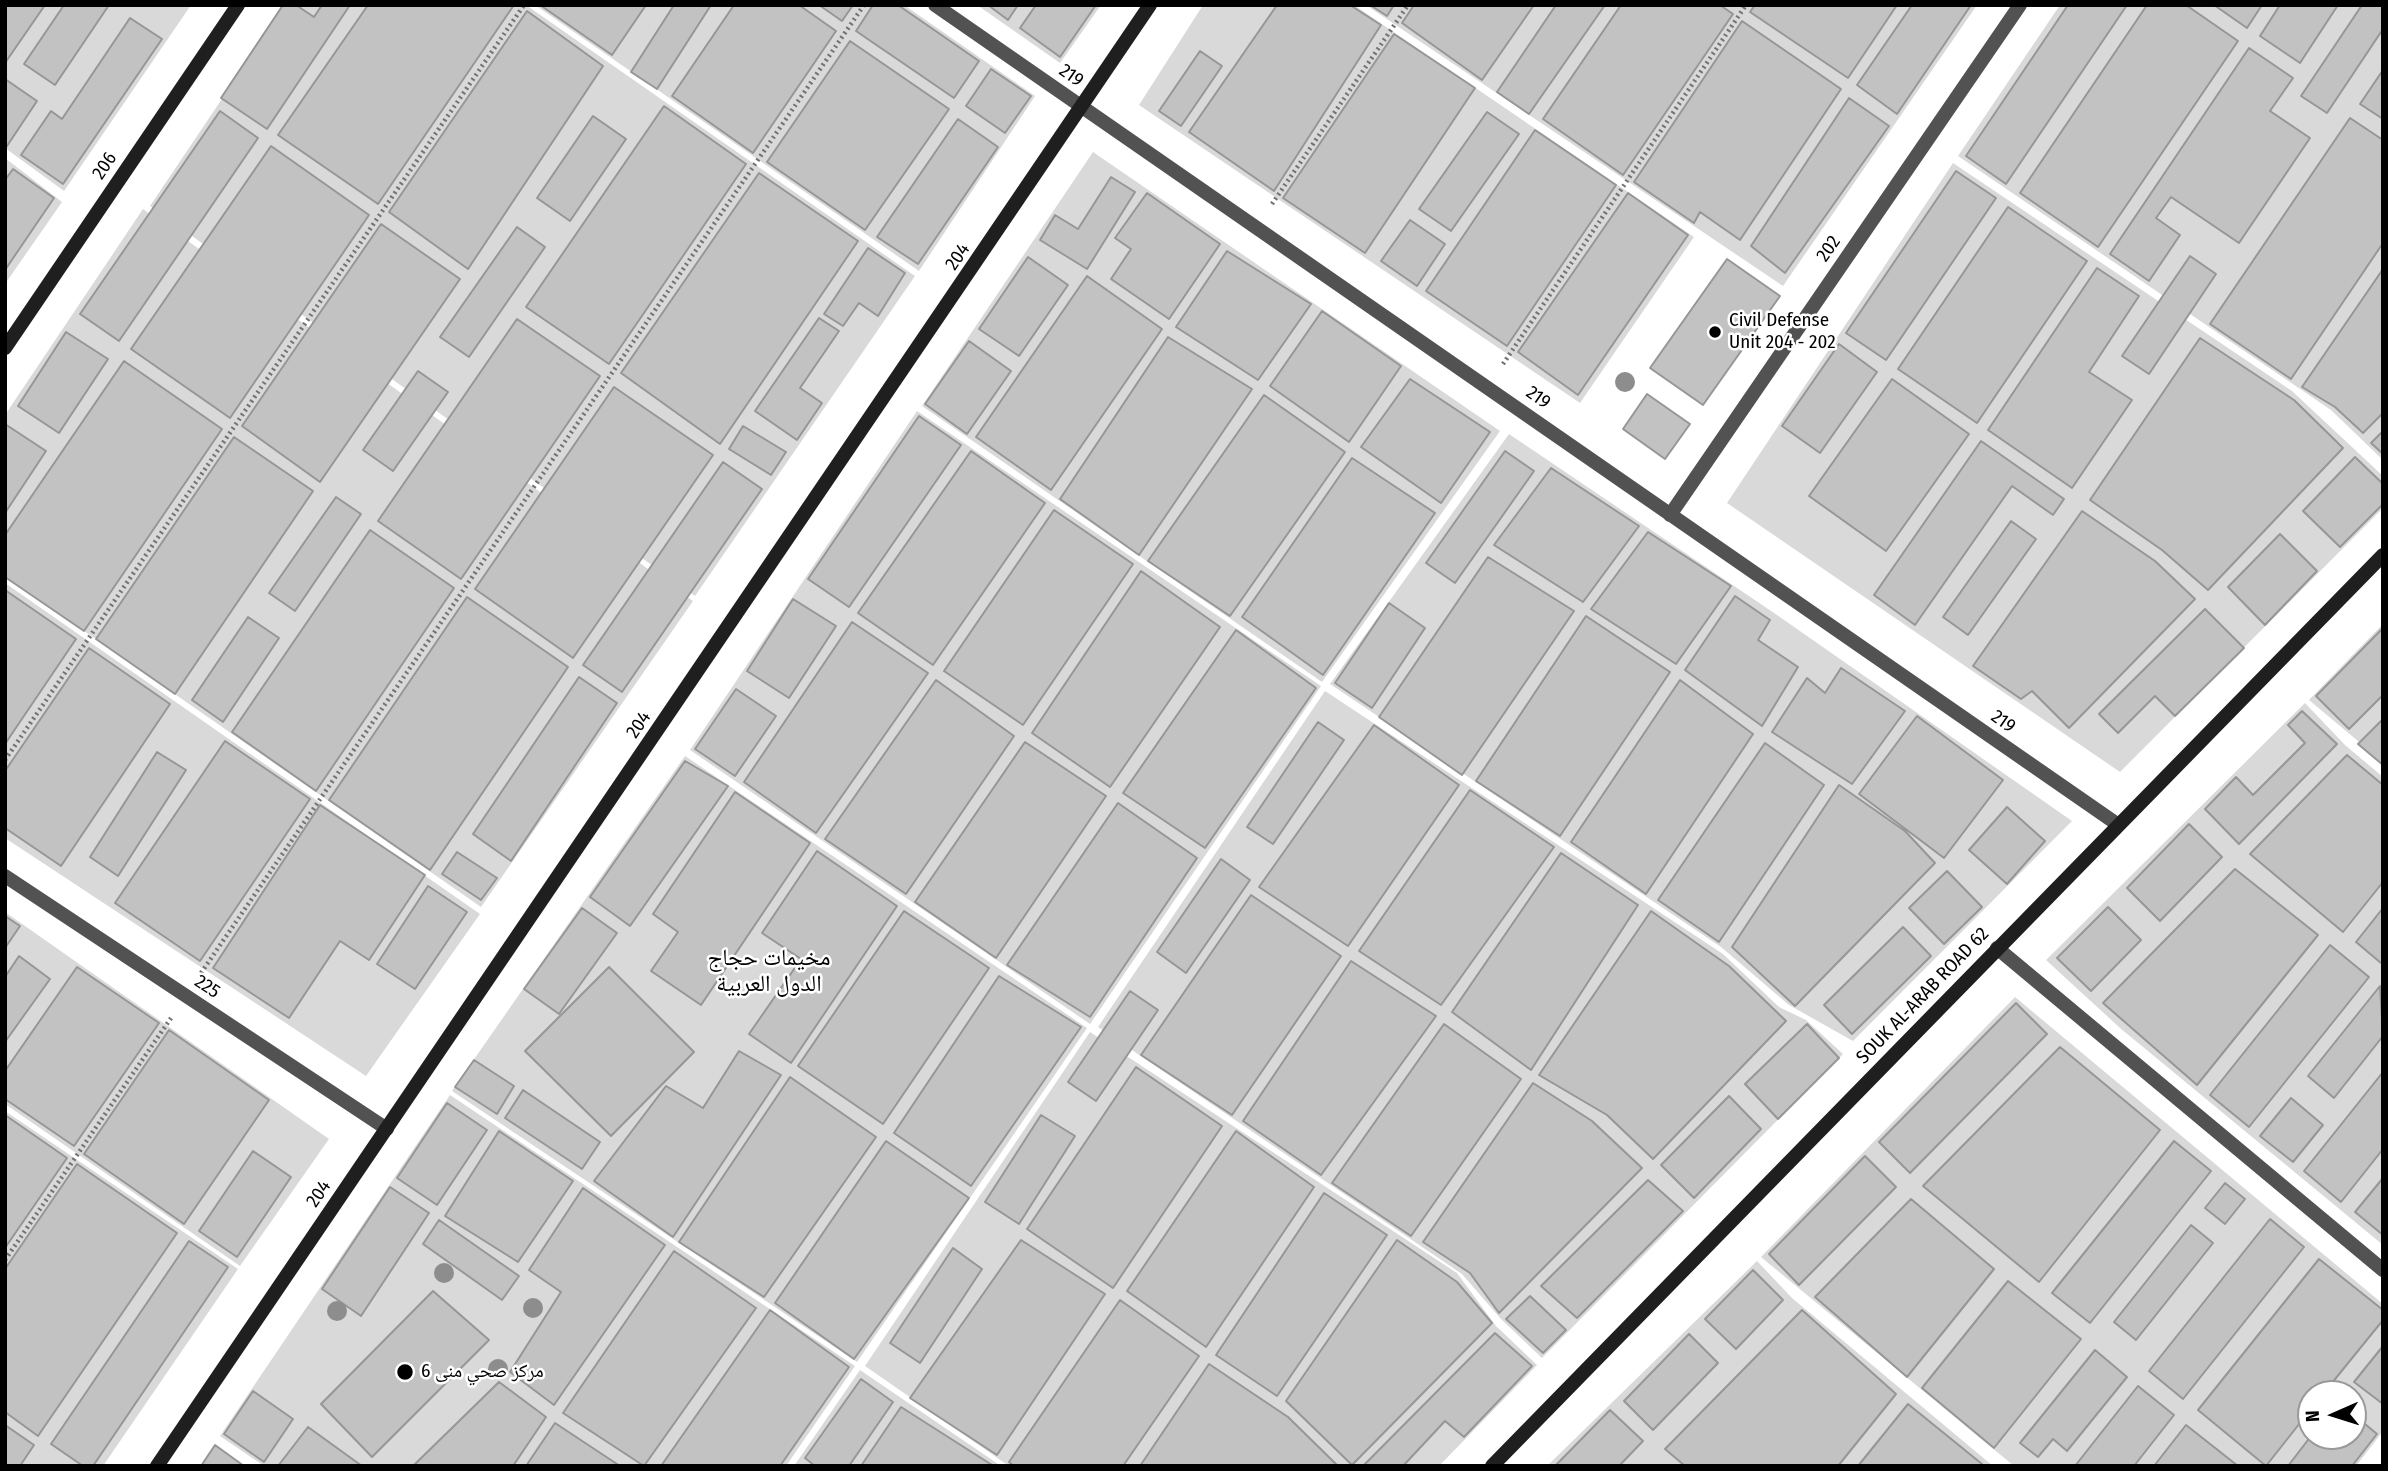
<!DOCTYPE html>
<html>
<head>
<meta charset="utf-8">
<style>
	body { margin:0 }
	#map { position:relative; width:2388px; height:1471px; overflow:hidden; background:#fff; font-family:"Fira Sans Condensed",sans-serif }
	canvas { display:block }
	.frame { position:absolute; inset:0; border:7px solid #000; pointer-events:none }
	.north { position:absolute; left:2297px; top:1380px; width:70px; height:70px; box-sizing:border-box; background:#fff; border:2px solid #999; border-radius:50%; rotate:267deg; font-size:19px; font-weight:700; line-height:28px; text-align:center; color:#000 }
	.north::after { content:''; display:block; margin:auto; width:24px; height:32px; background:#000; clip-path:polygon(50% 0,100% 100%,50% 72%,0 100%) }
</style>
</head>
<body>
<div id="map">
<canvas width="2388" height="1471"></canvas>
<div class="frame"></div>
<div class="north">N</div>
</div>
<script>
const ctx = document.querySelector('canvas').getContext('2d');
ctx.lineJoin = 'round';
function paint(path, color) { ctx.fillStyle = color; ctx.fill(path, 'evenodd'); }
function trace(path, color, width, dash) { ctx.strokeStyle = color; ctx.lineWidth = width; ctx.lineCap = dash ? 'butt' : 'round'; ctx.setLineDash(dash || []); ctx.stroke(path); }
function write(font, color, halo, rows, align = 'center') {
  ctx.font = font + ' "Fira Sans Condensed","Noto Naskh Arabic",sans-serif'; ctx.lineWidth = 5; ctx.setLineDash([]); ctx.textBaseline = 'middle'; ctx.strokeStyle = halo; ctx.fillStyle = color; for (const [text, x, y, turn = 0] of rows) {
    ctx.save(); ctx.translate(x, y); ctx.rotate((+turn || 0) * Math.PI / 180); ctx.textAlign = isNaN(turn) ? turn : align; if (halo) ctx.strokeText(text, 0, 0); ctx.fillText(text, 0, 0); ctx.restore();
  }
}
paint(new Path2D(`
	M5,5H191L64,191L5,148Z
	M285,5H526L915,276L695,596L150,206Z
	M535,5H904L1035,96L919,271Z
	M977,5H1101L1060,63Z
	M1203,5H1354L1694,237L1580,403L1139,105Z
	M1366,5H1977L1783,286Z
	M2060,5H2383V460L2331,410L1958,156Z
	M1093,152L1500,431L1322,682L922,406Z
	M5,158L62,202L5,284Z
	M1953,163L2292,391L2383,476V508L2120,772L1727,503Z
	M143,209L693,601L481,907L5,576V415Z
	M917,411L1321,686L1090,1024L690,750Z
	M1509,434L1777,615L2072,821L1853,1041L1789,1005L1721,947L1330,684Z
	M5,583L480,914L366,1076L5,838Z
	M2383,624V762L2309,700Z
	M1325,691L1723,954L1779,1007L1806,1020L1843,1054L1542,1358L1501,1319L1462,1274L1098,1027Z
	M2305,703L2345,745L2383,777V1245L2120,1028L2046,960Z
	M685,756L1087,1028L857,1362L452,1091Z
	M5,912L329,1139L240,1266L5,1104Z
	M2015,997L2383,1304V1431L2356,1466H2014L1761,1257ZM2311,1394H2353V1436H2311Z
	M1090,1032L1457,1273L1496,1326L1537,1365L1439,1466H1009L865,1366Z
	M450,1095L855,1366L786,1466H264L220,1436Z
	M5,1111L238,1269L103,1466H5Z
	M1757,1261L1792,1298L1993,1466H1547Z
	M860,1370L1001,1466H794Z`), '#d9d9d9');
const building = new Path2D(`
	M5,5H45L5,63Z
	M64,5H109L55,85L24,64Z
	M283,5H296L314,17L322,5H350L267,129L221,98Z
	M368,5H514L378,204L278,135Z
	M540,5H646L612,55Z
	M674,5H711L657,89L631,72Z
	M734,5H799L836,31L753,153L672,96Z
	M819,5H853L842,21Z
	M873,5H898L979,61L954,98L856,31Z
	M988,5H1018L1008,20Z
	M1036,5H1096L1060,57L1020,28Z
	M1277,5H1350L1381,25L1274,191L1189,132Z
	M1370,5H1394L1387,16Z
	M1414,5H1534L1482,80L1402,23Z
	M1556,5H1605L1529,114L1497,92Z
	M1621,5H1720L1733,14L1623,175L1543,119Z
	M1755,5H1897L1848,78L1750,12Z
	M1912,5H1971L1897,114L1857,85Z
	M2068,5H2127L2006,184L1966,156Z
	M2147,5H2186L2238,41L2098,247L2020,193Z
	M2214,5H2262L2247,28Z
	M2280,5H2338L2300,63L2260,36Z
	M2362,5H2383V29L2327,113L2301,96Z
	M527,11L603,66L468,269L389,212Z
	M130,18L162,39L63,184L21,155L51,111L62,119Z
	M1742,21L1841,89L1740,240L1700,212L1694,223L1634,182Z
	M1394,34L1475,88L1365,253L1283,198Z
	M850,41L949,109L865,230L767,162Z
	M2249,48L2293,78L2270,111L2310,138L2239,243L2171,197L2156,218L2180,235L2149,281L2110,254Z
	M1200,51L1222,66L1181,126L1159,111Z
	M991,69L1031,96L1005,133L966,106Z
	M2383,70V119L2360,104Z
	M5,79L37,101L7,146L5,144Z
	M1849,98L1889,126L1785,273L1751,246Z
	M664,106L746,164L609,364L526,307Z
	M220,111L258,138L119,341L80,314Z
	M1487,112L1519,134L1451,231L1419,209Z
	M593,116L626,139L570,221L537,198Z
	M2350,118L2383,140V243L2291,379L2210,324Z
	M958,119L998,147L918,264L877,237Z
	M1535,130L1616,185L1507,346L1426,291Z
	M271,146L369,215L230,418L131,349Z
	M13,169L54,198L5,270V180Z
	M1956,171L1996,198L1886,360L1846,333Z
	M759,173L858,241L720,444L621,373Z
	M1111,177L1135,192L1087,269L1040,240L1055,215L1078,229Z
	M1147,193L1220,244L1169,319L1111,279L1131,249L1115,238Z
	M1628,193L1688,235L1578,395L1518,352Z
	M2008,207L2087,261L1977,423L1898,369Z
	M1410,220L1445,244L1417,286L1381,261Z
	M381,224L460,279L320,482L242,426Z
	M517,227L545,247L469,357L440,337Z
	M868,248L905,273L878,316L859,303L843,326L824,314Z
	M1227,251L1311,304L1258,380L1176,327Z
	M2190,256L2216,274L2149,374L2122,356Z
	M1028,257L1068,285L1019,356L979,329Z
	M1727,259L1780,296L1703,405L1650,368Z
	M2097,268L2139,296L2089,372L2132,400L2072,488L1988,430Z
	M2383,269V413L2363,433L2335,407L2302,387Z
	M1087,276L1162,329L1051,490L976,437Z
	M1322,311L1401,366L1349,442L1270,386Z
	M819,318L839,331L800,388L822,403L797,440L755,411Z
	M517,319L600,376L461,579L378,521Z
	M66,332L108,359L59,433L18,406Z
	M1168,337L1252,389L1139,555L1060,499Z
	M2200,338L2294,400L2343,448L2208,590L2162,550L2090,500Z
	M969,341L1011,371L967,434L925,404Z
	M1839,344L1877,372L1820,453L1782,426Z
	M124,361L222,429L84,631L5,577V535Z
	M418,371L448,392L393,471L363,450Z
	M1410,379L1490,432L1441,503L1361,447Z
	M1892,379L1969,434L1886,551L1809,496Z
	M614,387L713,455L573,658L475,589Z
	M1647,394L1690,424L1665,459L1623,429Z
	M1264,395L1345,452L1230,616L1148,561Z
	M919,416L961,445L849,607L808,579Z
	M5,424L46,451L5,513Z
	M743,426L786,452L771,475L729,449Z
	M2383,431V454L2371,443Z
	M234,437L313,491L175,694L96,639Z
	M1981,441L2064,499L2053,515L2012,486L1915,625L1874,595Z
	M971,451L1045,503L933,665L858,613Z
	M1505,451L1534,471L1455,583L1426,563Z
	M2355,457L2383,484V504L2340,547L2303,511Z
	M1352,458L1435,513L1323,675L1242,617Z
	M723,462L762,489L622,692L583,665Z
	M1551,468L1639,526L1583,602L1494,545Z
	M336,497L361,514L295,611L269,593Z
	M1054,510L1133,564L1023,725L944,671Z
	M2082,511L2155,561L2195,599L2069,728L2032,691L2021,699L1973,666Z
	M2011,521L2036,539L1968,635L1943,617Z
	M370,530L454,588L316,791L232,732Z
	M1648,532L1731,586L1676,664L1591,609Z
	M2280,534L2317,571L2265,625L2228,587Z
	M1488,557L1574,611L1462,775L1379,717Z
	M1141,571L1220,627L1110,787L1032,733Z
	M5,590L76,639L5,744Z
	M1735,596L1770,620L1758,640L1798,667L1762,726L1685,670Z
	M467,597L568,667L430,870L329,800Z
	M793,599L836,626L789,698L747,671Z
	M1389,603L1425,628L1372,708L1335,683Z
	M2205,609L2244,648L2175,716L2155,696L2118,733L2099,714Z
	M1586,616L1670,672L1560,836L1476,781Z
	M248,617L279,638L223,722L192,700Z
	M852,622L928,673L816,833L744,782Z
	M2383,628V695L2349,729L2316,696Z
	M1236,630L1316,688L1205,848L1123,793Z
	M89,648L170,704L61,866L5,828V771Z
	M1841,668L1905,711L1852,784L1772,732L1807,678L1825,693Z
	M579,677L617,703L511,861L473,834Z
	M936,680L1014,736L906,894L825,839Z
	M1680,680L1753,734L1646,894L1571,842Z
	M736,689L776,716L735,776L695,749Z
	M2302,711L2337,744L2239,844L2205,809L2236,777L2253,795L2305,743L2288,725Z
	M1917,716L2003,780L1944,858L1859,794Z
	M2383,719V765L2358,744Z
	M1318,722L1344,740L1273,844L1247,827Z
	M1374,725L1459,785L1348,946L1259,887Z
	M225,741L310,799L200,961L115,903Z
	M1025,742L1106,796L996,958L915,902Z
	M1765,743L1824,785L1719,942L1658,900Z
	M157,752L186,770L118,876L90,857Z
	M2347,755L2383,785V882L2343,932L2250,854Z
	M685,761L728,786L630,926L590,897Z
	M1839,785L1905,831L1935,863L1795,1006L1732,947Z
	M1470,790L1554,847L1441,1005L1359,951Z
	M735,792L810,843L701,1005L651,971L678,932L653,914Z
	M1118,803L1197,858L1090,1017L1007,965Z
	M320,805L425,875L369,960L340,941L289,1018L213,968Z
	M2007,807L2045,841L2007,884L1969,850Z
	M2189,824L2222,857L2160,921L2127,888Z
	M817,851L897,906L791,1063L749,1034L801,959L762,933Z
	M457,852L497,878L481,900L442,874Z
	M1561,853L1638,905L1531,1070L1452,1012Z
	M1221,859L1250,880L1186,973L1157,952Z
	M2235,869L2318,935L2197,1085L2103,1003Z
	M1947,871L1982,907L1944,944L1909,908Z
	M428,886L467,912L415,989L377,964Z
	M1251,895L1341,956L1232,1115L1141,1055Z
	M2108,907L2141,940L2091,991L2057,958Z
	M582,908L617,933L559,1014L524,989Z
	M2383,908V961L2381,963L2356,942Z
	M904,911L989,968L883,1124L798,1066Z
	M1651,911L1729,966L1786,1021L1653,1159L1607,1115L1539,1075Z
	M5,916L20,926L5,948Z
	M1903,927L1931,956L1852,1034L1824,1005Z
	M2330,945L2369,977L2249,1127L2210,1095Z
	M19,956L50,979L5,1042V977Z
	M1351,961L1436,1016L1321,1175L1243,1121Z
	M77,967L159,1023L74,1146L5,1099V1071Z
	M609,967L694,1052L611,1136L525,1051Z
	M999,976L1081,1027L971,1186L894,1133Z
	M2380,986L2383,1036L2334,1098L2308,1076Z
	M1130,991L1158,1010L1096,1101L1068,1082Z
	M2016,1003L2047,1034L1910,1173L1879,1142Z
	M1444,1024L1521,1079L1411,1236L1332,1183Z
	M1807,1024L1839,1058L1778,1119L1745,1084Z
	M169,1030L269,1100L184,1224L84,1154Z
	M2060,1047L2160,1130L2039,1282L1923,1186Z
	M739,1051L781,1075L673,1237L594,1181L666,1086L703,1108Z
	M474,1060L514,1086L497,1114L455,1087Z
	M1136,1067L1222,1126L1113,1288L1027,1229Z
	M2383,1072V1149L2341,1202L2304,1171Z
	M790,1077L876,1137L764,1297L679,1242Z
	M1533,1083L1592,1121L1642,1168L1499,1313L1470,1273L1423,1242Z
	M523,1090L600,1142L582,1169L505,1118Z
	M1729,1096L1761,1129L1694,1198L1661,1165Z
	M2291,1098L2323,1125L2293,1162L2260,1136Z
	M447,1103L487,1130L437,1205L397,1178Z
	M5,1115L67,1158L5,1248Z
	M1041,1115L1075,1136L1019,1224L985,1202Z
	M499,1131L573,1181L518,1262L445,1216Z
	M1236,1131L1314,1187L1206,1347L1127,1291Z
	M886,1141L969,1198L854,1359L775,1303Z
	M2174,1141L2211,1171L2090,1323L2052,1293Z
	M253,1151L291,1177L237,1257L199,1231Z
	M1865,1156L1896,1187L1799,1285L1769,1254Z
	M77,1164L177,1233L38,1436L5,1412V1269Z
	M2383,1178V1235L2355,1212Z
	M1648,1180L1683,1211L1577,1318L1541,1286Z
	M2225,1183L2245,1199L2225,1224L2205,1208Z
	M390,1187L429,1213L361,1316L322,1289Z
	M583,1188L665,1245L554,1405L510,1372L561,1292L529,1270Z
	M1324,1193L1387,1235L1277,1396L1216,1355Z
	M1911,1199L1994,1269L1907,1377L1815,1297Z
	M2270,1219L2304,1247L2183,1399L2149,1371Z
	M439,1220L519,1276L502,1300L423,1244Z
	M2191,1225L2213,1243L2136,1340L2114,1322Z
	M1021,1240L1105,1294L997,1455L910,1398Z
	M1397,1240L1457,1282L1492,1323L1352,1465L1286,1401Z
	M189,1241L228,1267L93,1466H83L51,1444Z
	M953,1248L982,1269L920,1363L890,1343Z
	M674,1251L756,1308L644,1466L563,1413Z
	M2319,1259L2383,1310V1320L2323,1394H2311V1409L2266,1466L2198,1410Z
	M1753,1270L1783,1300L1736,1349L1705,1319Z
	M2008,1281L2081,1339L1994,1448L1922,1388Z
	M433,1291L489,1340L372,1457L321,1404Z
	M1530,1296L1566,1330L1543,1353L1506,1319Z
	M1120,1300L1199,1356L1123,1466H1014L1009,1462Z
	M770,1310L849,1367L780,1466H661Z
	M1802,1310L1896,1394L1838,1466H1685L1665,1449Z
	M1495,1333L1532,1366L1464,1437L1445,1421L1403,1466H1363Z
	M1689,1334L1718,1363L1653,1430L1624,1401Z
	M2383,1346V1404L2354,1382Z
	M2095,1350L2127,1377L2067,1451L2053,1439L2038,1457L2020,1443Z
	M1209,1364L1288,1417L1338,1466H1140Z
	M861,1379L893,1402L849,1466H815L805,1458Z
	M499,1382L546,1417L513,1466H413Z
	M2138,1386L2174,1415L2134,1466H2075Z
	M253,1391L293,1419L264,1462L224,1434Z
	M1908,1404L1982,1464L1980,1466H1858Z
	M901,1407L992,1465L861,1466Z
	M1610,1410L1643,1441L1619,1466H1555Z
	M2353,1414L2377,1434L2352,1466H2288L2311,1436H2353Z
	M555,1423L620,1466H526Z
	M5,1425L34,1445L20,1466H5Z
	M2186,1425L2238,1466H2154Z
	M308,1427L362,1466H278Z
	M215,1445L244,1466H201Z`);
paint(building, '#c2c2c2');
trace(building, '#969696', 2);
trace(new Path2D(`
	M1272,204L1408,5
	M1503,364L1746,5
	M5,760L524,5
	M201,973L864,5
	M5,1260L171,1018`), '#747474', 4.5, [2, 3.5]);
trace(new Path2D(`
	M935,5L2117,824
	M1670,515L2020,5
	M5,876L387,1129
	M1997,948L2383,1270`), '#525252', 14);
trace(new Path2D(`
	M5,348L238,5
	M157,1466L1150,5
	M1492,1466L2383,555`), '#1f1f1f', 14);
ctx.fillStyle = '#8d8d8d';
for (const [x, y] of [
	[1625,382],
	[444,1273],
	[533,1308],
	[337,1311],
	[498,1369]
]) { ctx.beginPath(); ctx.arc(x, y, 10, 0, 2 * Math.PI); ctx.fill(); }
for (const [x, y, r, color] of [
	[1715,332,7,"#000"],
	[405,1372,9,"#000"]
]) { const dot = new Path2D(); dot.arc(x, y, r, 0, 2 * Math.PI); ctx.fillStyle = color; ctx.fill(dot); trace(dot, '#fff', 2.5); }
write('19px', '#000', '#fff', [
	["219",1071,76,35],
	["206",105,166,-56],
	["202",1829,249,-55],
	["204",958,257,-56],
	["219",1538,398,35],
	["219",2003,722,35],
	["204",639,725,-56],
	["225",207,987,33],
	["SOUK AL-ARAB ROAD 62",1923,996,-46],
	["204",319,1194,-56]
]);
write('19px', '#000', '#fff', [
	["Civil Defense",1729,321],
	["Unit 204 - 202",1729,343],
	["مركز صحي منى 6",421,1372]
], 'left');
write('23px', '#000', '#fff', [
	["مخيمات حجاج",769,959],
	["الدول العربية",769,985]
]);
</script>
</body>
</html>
